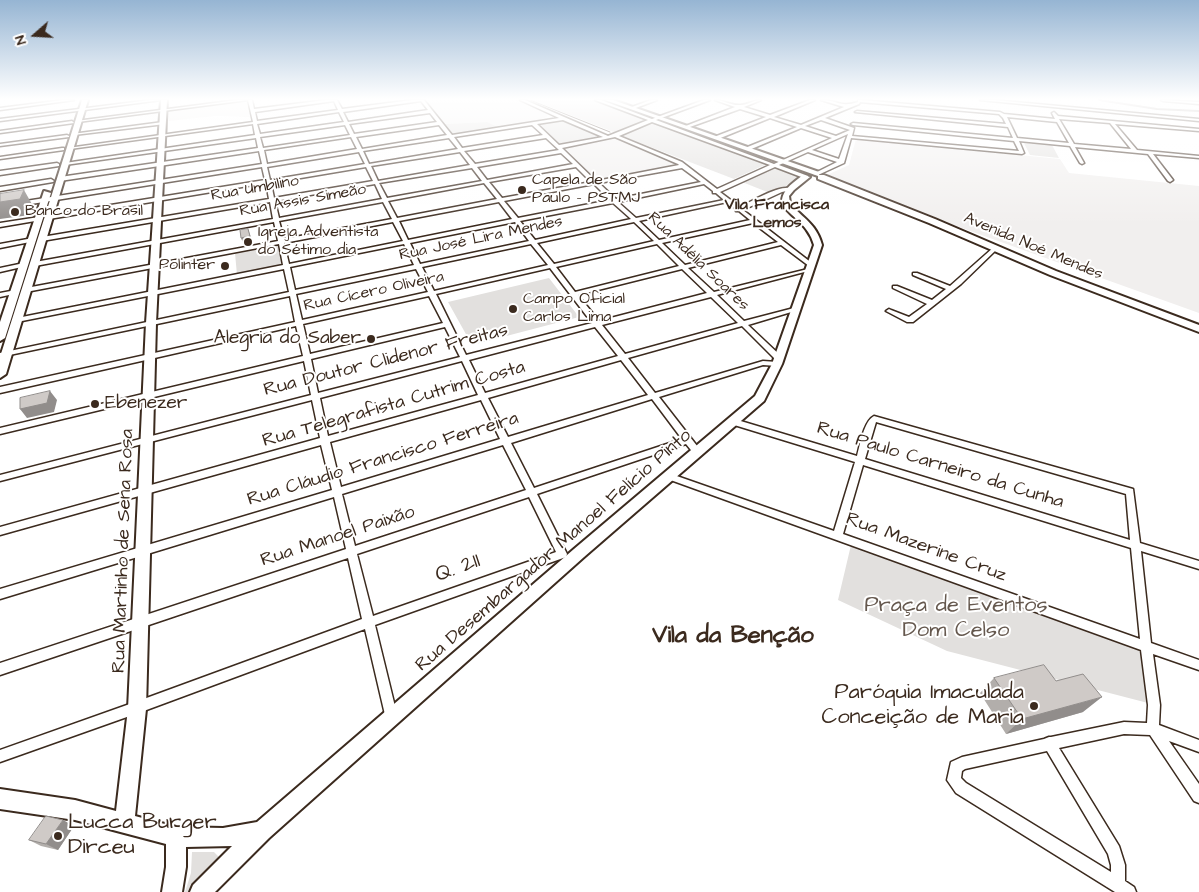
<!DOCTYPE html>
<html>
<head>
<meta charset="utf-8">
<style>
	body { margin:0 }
	#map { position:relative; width:1199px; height:892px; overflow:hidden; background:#fff; font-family:"Architects Daughter",sans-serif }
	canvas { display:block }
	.north { position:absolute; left:10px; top:10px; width:50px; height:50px; -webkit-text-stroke:4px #fff; paint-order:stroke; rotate:251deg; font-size:14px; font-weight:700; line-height:20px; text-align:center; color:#3b2a1e }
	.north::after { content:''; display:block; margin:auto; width:18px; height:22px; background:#3b2a1e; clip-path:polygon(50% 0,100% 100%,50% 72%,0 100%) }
</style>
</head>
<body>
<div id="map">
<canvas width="1199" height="892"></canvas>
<div class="north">N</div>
</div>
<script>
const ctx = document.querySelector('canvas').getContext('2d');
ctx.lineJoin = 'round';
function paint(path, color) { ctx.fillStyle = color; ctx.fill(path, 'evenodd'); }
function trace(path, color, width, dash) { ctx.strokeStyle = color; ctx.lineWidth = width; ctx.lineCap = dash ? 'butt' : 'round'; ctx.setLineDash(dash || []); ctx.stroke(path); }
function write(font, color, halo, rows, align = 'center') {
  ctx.font = font + ' "Architects Daughter",sans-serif'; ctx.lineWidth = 4; ctx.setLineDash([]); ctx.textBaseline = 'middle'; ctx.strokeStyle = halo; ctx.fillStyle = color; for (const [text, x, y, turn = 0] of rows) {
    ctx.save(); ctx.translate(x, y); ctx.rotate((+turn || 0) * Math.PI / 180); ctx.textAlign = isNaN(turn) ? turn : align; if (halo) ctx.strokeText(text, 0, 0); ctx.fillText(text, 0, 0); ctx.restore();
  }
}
paint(new Path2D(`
	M426,100H517L541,109L548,116L540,120L498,127L487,122L444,124Z
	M246,101L250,117L215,116L169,121L168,111Z
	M616,136L673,160L682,166L594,182L558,147Z
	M856,139L1060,159L1069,173L1199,186V313L842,185L827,175L849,165Z`), '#f1efee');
paint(new Path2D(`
	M532,100H595L648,119L616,133Z
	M562,121L604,138L559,145L537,125Z
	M487,122L498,127L453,134L444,124Z
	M654,122L769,163L734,179L622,136Z
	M1024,143L1052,145L1059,158L1030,155Z
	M776,166L799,175L802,179L770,193L742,182Z
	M278,244L282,266L237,275L235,253Z
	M549,278L579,317L472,345L448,302Z
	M851,545L1142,650L1148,703L947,651L838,600Z
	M192,852H214L219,857L218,864L212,872L189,892H185L191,873Z`), '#e2e0de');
trace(new Path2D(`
	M1099,100L1157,109L1199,111`), '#887e77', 2);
const street = new Path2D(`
	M63,100H74L0,110V108Z
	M150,100H161L0,121V119Z
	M237,100H252L254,109L326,100H337L342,109L412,100H424L452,135L559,118L520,100H525L608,136L648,120L595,100H601L652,119L704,100H710L656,120L774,164L832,138L801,128L749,150H745V148L797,127L770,118L718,139H714V137L766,117L740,109L687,128L683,127L735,107L715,100C723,100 732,106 740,105C748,105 753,100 761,100L744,107L770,115L810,100H815L774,117L801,125L844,107L821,100C838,100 840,108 858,102V100H861L1000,112L1004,114L1055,119L1052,113L1054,112L1058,116L1199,129V131L1115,124L1137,150L1199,156V158L1153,154L1173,180L1170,182L1168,181L1148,154L1075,147L1084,163L1082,164L1080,163L1070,146L1019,141L1024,153L1022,154L851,138L844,163L818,175L813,174L837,162L808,152L779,165L808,176V178H804L775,167L720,192L740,207C753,201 781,183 795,189L782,192L743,210L813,264V266H809L781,245L688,268L714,292L812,268V270L717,295L744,321L794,308H798V310L748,325L783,358L779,360H776L742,326L628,358L655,393L763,361L777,362L781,364L777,366L763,365L659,397L701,451L702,453L701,455H695L686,444L537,494L567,554L566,557L375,625L398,719L396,723L392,725L388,723L386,719L365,629L141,712L0,762V750L141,700L362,619L348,558L0,675V663L346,549L334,497L0,599V589L332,490L321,445L0,535V527L320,438L312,400L0,481V475L311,395L304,361L0,434V428L303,356L296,326L0,393V387L295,322L290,296L0,357V353L289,292L284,269L17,322L13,320L17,318L283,265L279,244L26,292L23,290L26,288L278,241L274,222L35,266L32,264L35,262L273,219L270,202L42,241L39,239L42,237L269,199L266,183L49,219L46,217L49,215L265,180L262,167L0,209V205L262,164L259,151L60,181L57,179L60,177L258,148L256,138L65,165L63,164L65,163L255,135L253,124L70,149L68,148L253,122L248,100L78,122L76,121ZM334,101L338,110L257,121L255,112ZM421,101L428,110L348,122L343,112ZM860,102L999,114L1003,118L1006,124L857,111L855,112L1008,127L1013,138L853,123L851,124L853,125L1014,141L1019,151L852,136L854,128L825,118L859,104ZM339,112L344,122L260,134L257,124ZM430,113L437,122L354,134L349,124ZM1007,117L1057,122L1069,143L1017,138ZM1059,119L1110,123L1131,149L1074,144ZM563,120L603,137L559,145L537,124ZM821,120L850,130L836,136L805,126ZM652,122L770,165L717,189L682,162L619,136ZM345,125L350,135L263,148L260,137ZM439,125L447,135L362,149L356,137ZM532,125L543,135L462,148L454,137ZM848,134L839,159L812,150ZM351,137L357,149L267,164L264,150ZM615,137L678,164L679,165L596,181L562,148ZM449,138L458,149L369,164L363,151ZM546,138L559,150L475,164L464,151ZM359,152L365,164L270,180L267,167ZM460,152L470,165L378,181L371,166ZM561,153L573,164L487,180L477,167ZM366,167L373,181L274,198L271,183ZM576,167L591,182L502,198L489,182ZM472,168L482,181L387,198L379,183ZM682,168L701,182L616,199L599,183ZM484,183L497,199L397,218L388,201ZM375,184L382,199L279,218L275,201ZM594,184L610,200L518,218L504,201ZM704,184L713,191V193H716L724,200L636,218L618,202ZM383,202L392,219L284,239L279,221ZM499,202L512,219L408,240L399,221ZM727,202L736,209V211H739L750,220L659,240L639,221ZM613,203L631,219L535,240L520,221ZM393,222L403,241L289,264L284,243ZM515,222L529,241L420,264L410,243ZM634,222L654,241L554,264L537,243ZM753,223L778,242L685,265L662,243ZM404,244L414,265L295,290L290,267ZM531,244L548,265L434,291L422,267ZM657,244L679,266L575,292L556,267ZM550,268L592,323L466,355L436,294ZM416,269L428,292L302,320L296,294ZM682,269L707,293L599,321L578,295ZM429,296L443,323L310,354L303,324ZM711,297L738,323L625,354L602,325ZM445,327L460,357L318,393L311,359ZM595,327L618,356L485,393L469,360ZM621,360L648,395L508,437L488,398ZM462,361L478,395L328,436L320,398ZM652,399L682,439L534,488L511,443ZM481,400L500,439L341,487L330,442ZM503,445L526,490L355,546L342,494ZM529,497L556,552L373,616L357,554Z
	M651,100H657L633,109L629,108Z
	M980,100H994L1199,119V121Z
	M1161,100L1199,102V104L1163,101Z
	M72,121L74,123L0,133V131Z
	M163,122L165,124L74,135L72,134Z
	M67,135L69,136V137L0,146V144Z
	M62,148H64V150L0,159V157Z
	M57,163L59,164V166L0,175V171Z
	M51,179L54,181L53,182L0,191V187Z
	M39,217L42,219L41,220L0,227V223Z
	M33,238L36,240L35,241L0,248V244Z
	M994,247L997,249L996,250L961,284L913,322H907L886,311L889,309L891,310L909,317L927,304L893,288V286H897L932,300L946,289L913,275V273H917L950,286Z
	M24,263L26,264V266L0,272V268Z
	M16,290L18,291V293L0,297V293Z
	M874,416L1133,489L1140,543L1199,561V569L1141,551L1151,643L1199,660V670L1153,654L1160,705L1159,725L1199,740V752L1169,741L1199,784V803L1194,801L1150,735L1124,734L1059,748L1119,846L1125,865V881L1134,887L1136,892H1115L956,793L947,780L951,762L962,757L1044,739L1049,737H1051L1124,722L1147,723L1148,705L1141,650L665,478L663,476L665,474H671L834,531L855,462L731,424L730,422L734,419L857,456C860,445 864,421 874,416ZM876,422L1126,494L1130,540L865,459ZM863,465L1131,548L1140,639L843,534ZM1047,751L1108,854L1111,865V872L966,783L961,778L962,771L965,769Z`);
const secondary = new Path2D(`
	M82,100H88L6,374L0,378V357Z
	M161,100H167L156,323L146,709L135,816L176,827L223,828L257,822L574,549L755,396L772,364L814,245C808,224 794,220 782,204C781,190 793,183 803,175L810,177L794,190L789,196L790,203C803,219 816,223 822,245L782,364L764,401L584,557L269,838L215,892H190L193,885L232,846L186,847V867L182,892H162L166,867V844L75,820L0,809V789L75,800L116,811L128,709L146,323Z
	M605,100H613L819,172V175H824L935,219L1056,271L1199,325V332L1050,275L929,223L818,179V176Z
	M44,191L51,193L5,338L0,341V322Z`);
trace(street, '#3b2a1e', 3);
trace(secondary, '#3b2a1e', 4);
paint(street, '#fff');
paint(secondary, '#fff');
trace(new Path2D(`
	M530,100L610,132`), '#3b2a1e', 1);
paint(new Path2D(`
	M994,678L1056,681L1083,712L1006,734L980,693Z
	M74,826L58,850L41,846L29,840Z`), '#b2aeab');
paint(new Path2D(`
	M24,190L33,206L30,215L0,219V202Z
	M248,229L253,244L244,245L241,238Z
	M50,391L57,400L54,412L27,418L20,409Z
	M1102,697L1083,712L1006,734L1022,719Z
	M63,820L74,826L58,850L46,844Z`), '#918d8b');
const building = new Path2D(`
	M24,190L20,199L0,202V194Z
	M248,229L250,236L241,238L240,230Z
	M50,391L47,403L20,409V398Z
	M1044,665L1056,681L1083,674L1102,697L1022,719L994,678Z
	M46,816L63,820L46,844L29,840Z`);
paint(building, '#cfcac7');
trace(building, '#918d8b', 1);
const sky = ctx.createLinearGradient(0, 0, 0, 225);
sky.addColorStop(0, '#96b5d3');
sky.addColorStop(0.44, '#fff');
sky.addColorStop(1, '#ffffff00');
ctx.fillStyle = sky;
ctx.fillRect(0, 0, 1199, 225);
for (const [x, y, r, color] of [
	[522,190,5,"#3b2a1e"],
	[15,212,5,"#3b2a1e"],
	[248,242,5,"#3b2a1e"],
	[225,266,5,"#3b2a1e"],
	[513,309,5,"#3b2a1e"],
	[371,339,5,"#3b2a1e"],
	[95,404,5,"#3b2a1e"],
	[1034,706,5,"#3b2a1e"],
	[58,836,5,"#3b2a1e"]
]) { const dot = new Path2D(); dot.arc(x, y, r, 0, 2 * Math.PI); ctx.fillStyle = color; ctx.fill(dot); trace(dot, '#fff', 2); }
write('16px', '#3b2a1e', '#fff', [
	["Capela de São",532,181],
	["Paulo - PSTMJ",532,199],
	["Banco do Brasil",25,212],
	["Igreja Adventista",258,233],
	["do Sétimo dia",258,251],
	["Polinter",215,266,"right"],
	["Campo Oficial",523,300],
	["Carlos Lima",523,318]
], 'left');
write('16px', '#3b2a1e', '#fff', [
	["Rua Umbilino",255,189,-10],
	["Rua Assis Simeão",303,201,-10],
	["Rua José Lira Mendes",481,239,-12],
	["Avenida Noé Mendes",1033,247,23],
	["Rua Adélia Soares",698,262,44],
	["Rua Cícero Oliveira",374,292,-12]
]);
write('bold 16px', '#3b2a1e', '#fff', [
	["Vila Francisca",777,206],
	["Lemos",777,224]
]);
write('19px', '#3b2a1e', '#fff', [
	["Alegria do Saber",361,339],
	["Ebenezer",105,404,"left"]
], 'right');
write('19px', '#3b2a1e', '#fff', [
	["Rua Doutor Clidenor Freitas",386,361,-14],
	["Rua Telegrafista Cutrim Costa",394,405,-16],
	["Rua Cláudio Francisco Ferreira",383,460,-17],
	["Rua Paulo Carneiro da Cunha",940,466,17],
	["Rua Manoel Paixão",338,537,-18],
	["Rua Mazerine Cruz",926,548,20],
	["Rua Martinho de Sena Rosa",124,551,-88],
	["Rua Desembargador Manoel Felício Pinto",554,551,-41]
]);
write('22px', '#3b2a1e', '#fff', [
	["Q. 211",458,569,-20]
]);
write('22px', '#65584e', '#fff', [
	["Praça de Eventos",956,606],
	["Dom Celso",956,631]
]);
write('22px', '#3b2a1e', '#fff', [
	["Paróquia Imaculada",1024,693],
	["Conceição de Maria",1024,718],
	["Lucca Burger",68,823,"left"],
	["Dirceu",68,848,"left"]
], 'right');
write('bold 24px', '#3b2a1e', '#fff', [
	["Vila da Benção",733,637]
]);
</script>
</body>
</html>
